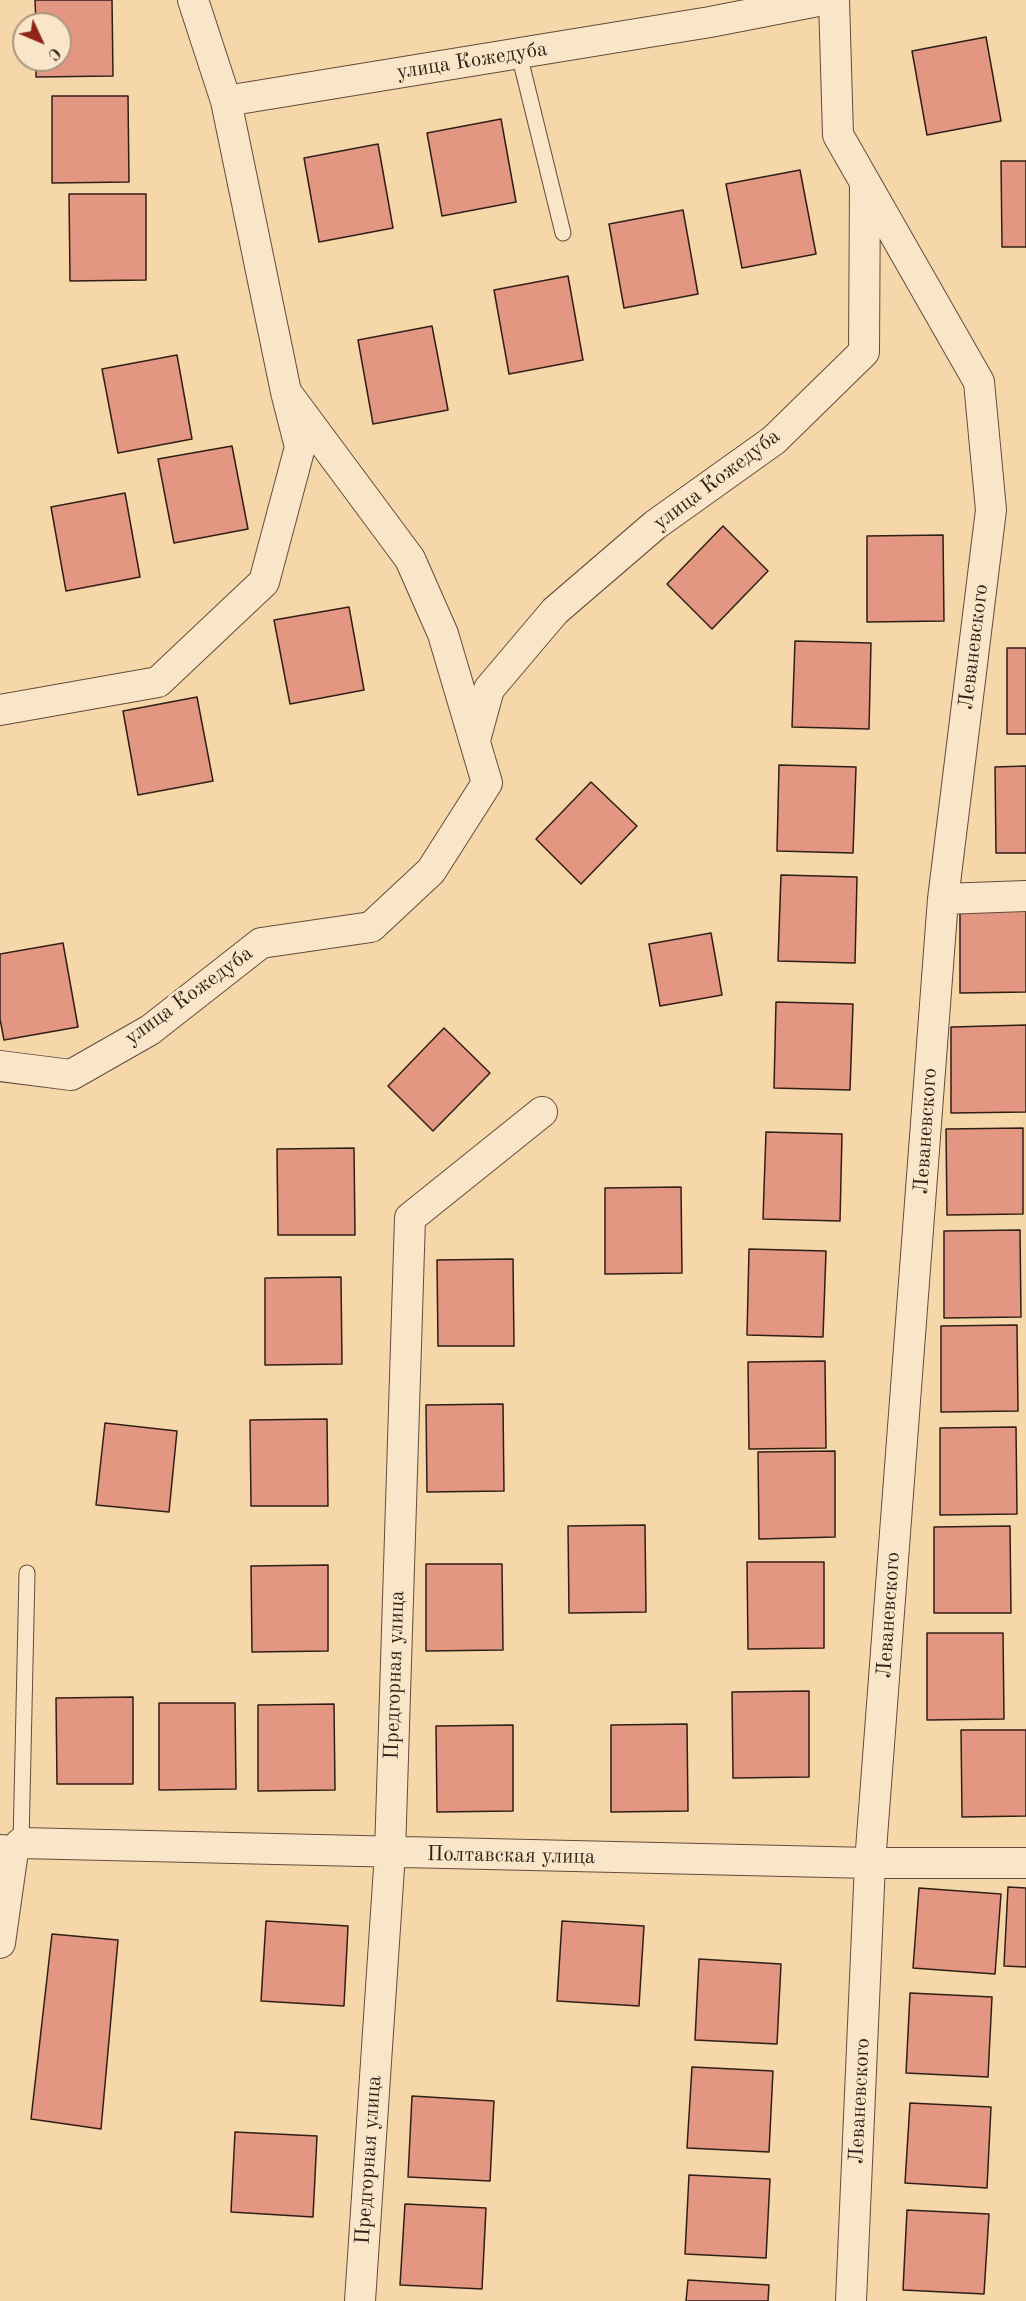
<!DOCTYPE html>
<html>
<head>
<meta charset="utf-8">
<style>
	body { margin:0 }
	#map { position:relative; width:1026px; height:2301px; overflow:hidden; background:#f6d7a9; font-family:"Old Standard TT",serif }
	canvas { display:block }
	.north { position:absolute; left:12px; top:12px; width:60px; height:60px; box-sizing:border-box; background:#f9e5c7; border:2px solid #a99681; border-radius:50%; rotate:134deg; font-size:16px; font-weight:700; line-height:24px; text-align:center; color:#301f17 }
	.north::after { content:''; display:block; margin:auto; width:21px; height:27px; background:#8f2418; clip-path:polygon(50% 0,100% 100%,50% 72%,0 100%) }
</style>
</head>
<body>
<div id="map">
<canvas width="1026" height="2301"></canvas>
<div class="north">С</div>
</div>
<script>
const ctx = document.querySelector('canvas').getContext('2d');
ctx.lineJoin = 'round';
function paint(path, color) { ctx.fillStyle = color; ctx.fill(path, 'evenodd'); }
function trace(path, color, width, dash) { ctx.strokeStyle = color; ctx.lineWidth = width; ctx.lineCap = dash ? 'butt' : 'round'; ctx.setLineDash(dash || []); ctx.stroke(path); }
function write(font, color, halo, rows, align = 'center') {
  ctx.font = font + ' "Old Standard TT",serif'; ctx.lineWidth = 6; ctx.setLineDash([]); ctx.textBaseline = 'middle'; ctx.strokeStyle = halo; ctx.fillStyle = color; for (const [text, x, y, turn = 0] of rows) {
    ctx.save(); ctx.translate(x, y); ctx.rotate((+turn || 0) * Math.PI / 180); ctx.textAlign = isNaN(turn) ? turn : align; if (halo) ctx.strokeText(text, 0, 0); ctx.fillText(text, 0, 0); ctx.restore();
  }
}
const building = new Path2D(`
	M35,0H112L113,76L36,77V60H60V24H36Z
	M986,37L1001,121L927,135L912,51Z
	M52,96H128L129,182L52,183Z
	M501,119L516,202L442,216L427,133Z
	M378,144L393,228L319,242L304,158Z
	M1001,161H1026V247H1002Z
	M800,170L816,254L742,268L726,184Z
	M69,194H146V280L70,281Z
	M683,210L698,294L624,308L609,224Z
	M568,276L583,360L509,374L494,290Z
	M432,326L448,410L373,424L358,340Z
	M177,355L192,439L118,453L102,369Z
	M232,446L248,529L174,543L158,459Z
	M125,493L140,577L66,591L51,507Z
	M723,526L768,571L712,629L667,584Z
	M943,535L944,621L867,622V536Z
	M349,607L364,690L290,704L274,620Z
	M795,641L871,643L869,729L792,727Z
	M1007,648H1026V734H1007Z
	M197,697L213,781L138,795L123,711Z
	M779,765L856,767L853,853L777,851Z
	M1026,766V853H996L995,767Z
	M591,782L637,826L581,884L536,839Z
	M781,875L857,877L855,963L778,961Z
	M960,906H1026V992L960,993Z
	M711,933L722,995L660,1006L649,944Z
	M63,943L78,1027L4,1040L0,1019V954Z
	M776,1002L853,1004L850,1090L774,1088Z
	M1026,1025V1112L951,1113V1027Z
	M444,1028L490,1073L433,1131L388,1086Z
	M1023,1128V1214L947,1215L946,1129Z
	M766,1132L842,1134L840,1221L763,1219Z
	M354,1148L355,1235H278L277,1149Z
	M681,1187L682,1273L605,1274V1188Z
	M1020,1230L1021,1317L944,1318V1231Z
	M749,1249L826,1251L823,1337L747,1335Z
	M513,1259L514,1346H438L437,1260Z
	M341,1277L342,1364L265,1365V1278Z
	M1017,1325L1018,1411L941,1412V1326Z
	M825,1361L826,1448L749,1449L748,1362Z
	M503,1404L504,1491L427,1492L426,1405Z
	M327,1419L328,1506H251L250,1420Z
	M105,1423L177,1431L169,1512L96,1505Z
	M1016,1427L1017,1514L940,1515V1428Z
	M835,1451V1537L759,1539L758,1452Z
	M645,1525L646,1612L569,1613L568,1526Z
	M1010,1526L1011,1613H934V1527Z
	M747,1562H824V1648L748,1649Z
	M426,1564H502L503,1650L426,1651Z
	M328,1565V1651L252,1652L251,1566Z
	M927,1633H1003L1004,1719L927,1720Z
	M809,1691V1777L733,1778L732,1692Z
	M133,1697V1784H57L56,1698Z
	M159,1703H235L236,1789L159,1790Z
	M334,1704L335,1790L258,1791V1705Z
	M687,1724L688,1811L611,1812V1725Z
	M513,1725V1811L437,1812L436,1726Z
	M961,1730H1026V1816L962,1817Z
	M1008,1887L1026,1888V1967L1004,1966Z
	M919,1888L1001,1894L995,1974L913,1968Z
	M266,1921L348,1926L344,2006L261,2001Z
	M562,1921L644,1926L639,2006L557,2001Z
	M52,1934L118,1940L101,2129L31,2119Z
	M699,1959L781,1964L777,2044L695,2040Z
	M910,1993L992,1997L988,2077L906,2073Z
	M692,2067L773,2071L769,2152L687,2148Z
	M412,2096L494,2101L490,2181L408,2177Z
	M910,2103L991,2107L987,2188L905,2183Z
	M235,2132L317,2136L313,2217L231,2212Z
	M689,2175L770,2179L766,2258L685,2254Z
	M405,2204L486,2208L482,2289L400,2285Z
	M907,2210L989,2214L984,2294L903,2290Z
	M688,2280L769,2285L768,2301H686Z`);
paint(building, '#e39782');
trace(building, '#301f17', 1.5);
const lane = new Path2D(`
	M519,54L563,233
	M21,1843L27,1573`);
const street = new Path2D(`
	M193,0L226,101L710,22L823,0
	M834,0L838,135L979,382L991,510L943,899L870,1863L851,2301
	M0,710L158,682L264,582L300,447L286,392L226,101
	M475,740L489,689L555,611L655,525L774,440L864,352L865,182
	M943,899L1026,896
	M0,1066L71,1075L150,1030L261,943L371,927L431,871L487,783L443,634L410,559L286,392
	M0,1850L13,1851L21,1843L870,1863H1026
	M0,1943L13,1851
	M360,2301L390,1853L410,1218L542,1112`);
trace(lane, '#624d3c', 17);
trace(street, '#624d3c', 32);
trace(lane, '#f9e5c7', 15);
trace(street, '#f9e5c7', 30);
write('21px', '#301f17', '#f9e5c7', [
	["улица Кожедуба",472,61,-9],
	["улица Кожедуба",717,480,-37],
	["Леваневского",974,647,-83],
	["улица Кожедуба",189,996,-36],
	["Леваневского",926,1131,-86],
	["Леваневского",889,1615,-86],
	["Предгорная улица",395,1675,-88],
	["Полтавская улица",511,1856,1],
	["Леваневского",860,2101,-87],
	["Предгорная улица",369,2160,-86]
]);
</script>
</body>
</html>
